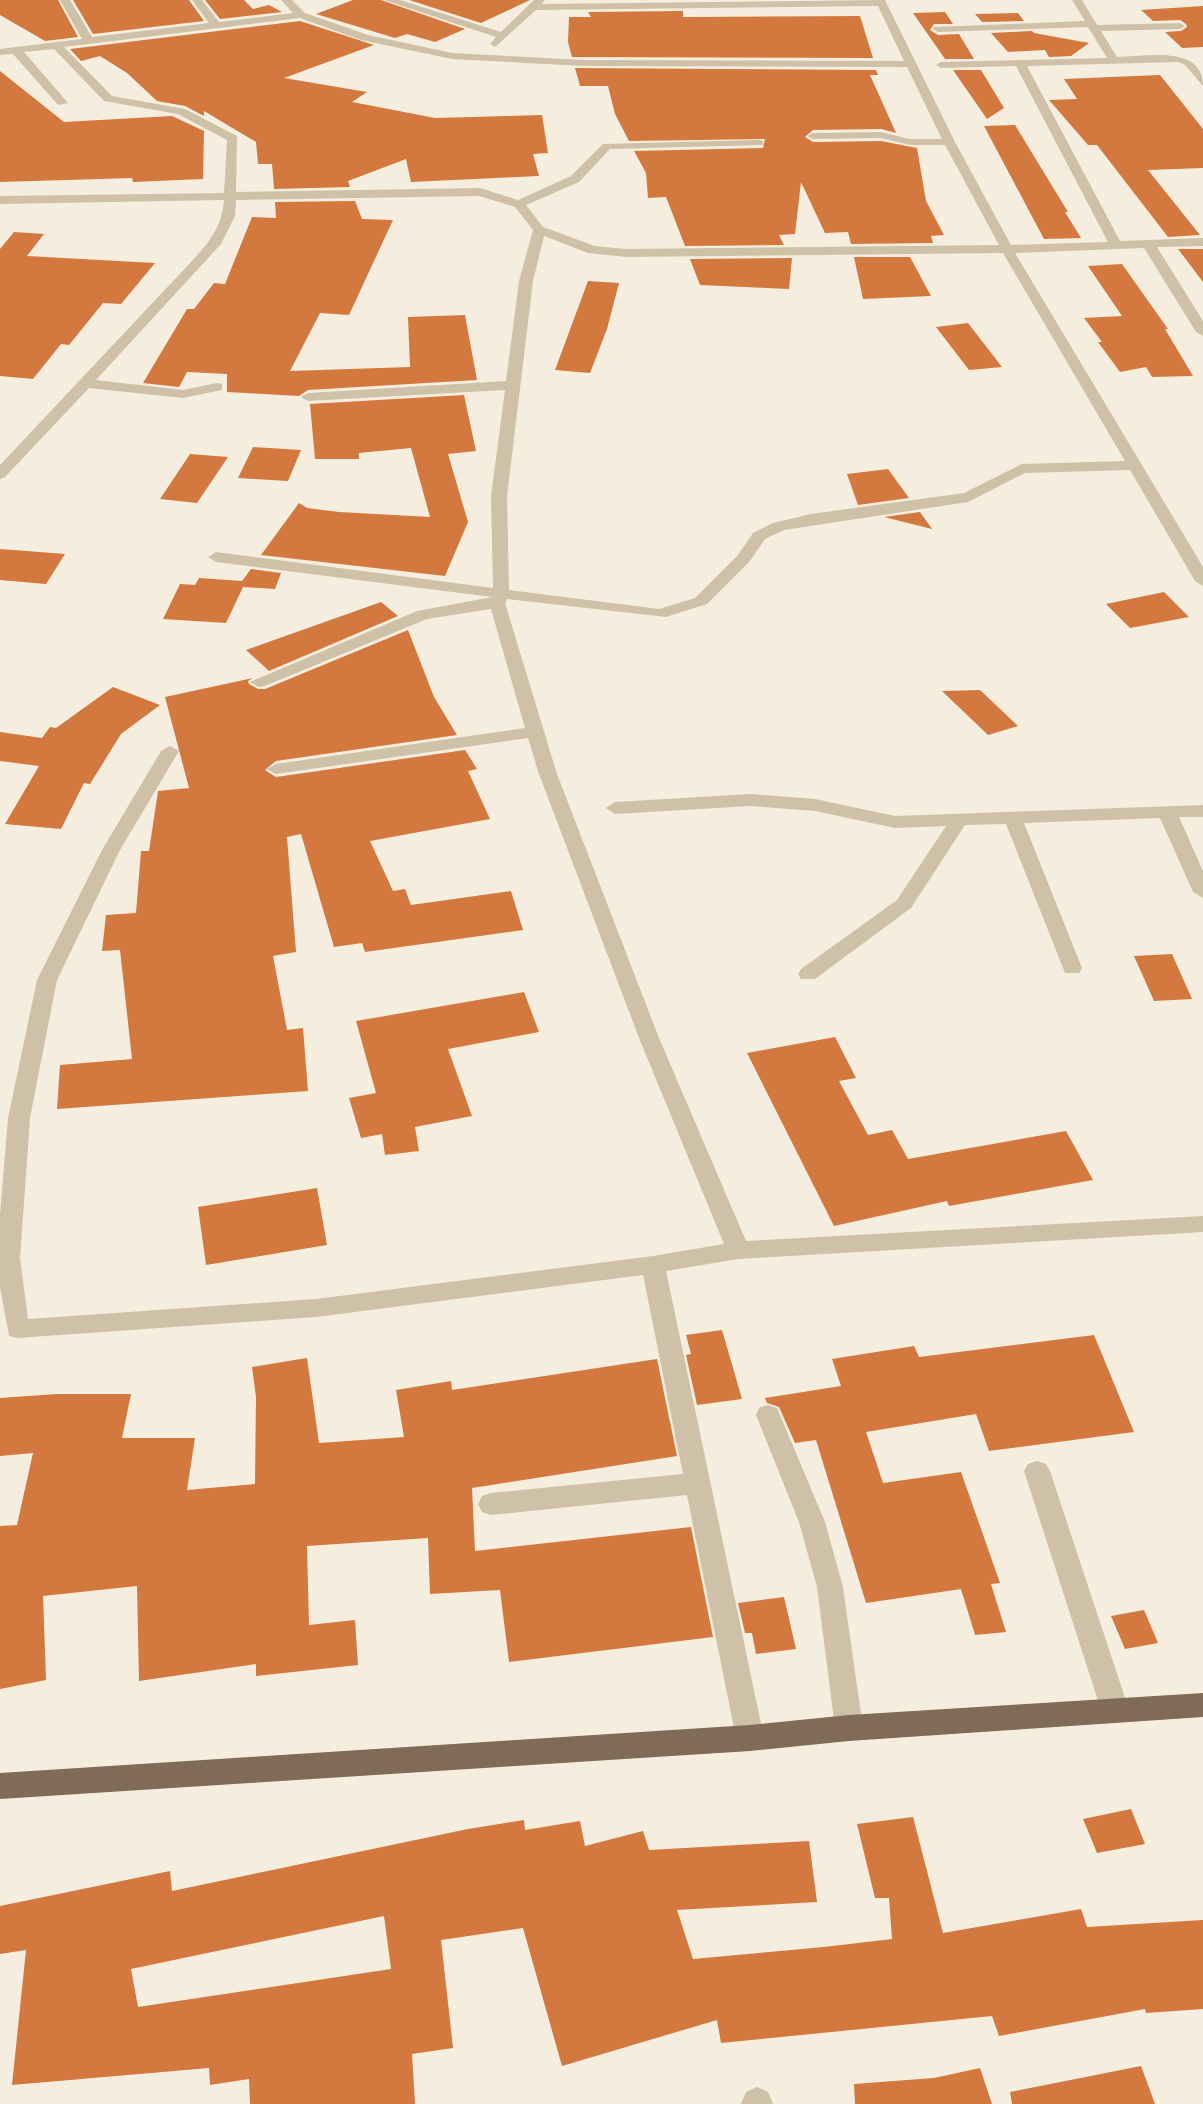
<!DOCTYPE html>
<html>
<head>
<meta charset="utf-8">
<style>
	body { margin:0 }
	canvas { display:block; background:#f5eede }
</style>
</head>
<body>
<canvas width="1203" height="2104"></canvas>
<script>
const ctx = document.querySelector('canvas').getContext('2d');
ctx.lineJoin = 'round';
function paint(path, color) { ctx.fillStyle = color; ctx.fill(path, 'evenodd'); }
paint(new Path2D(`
	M0,0H58L78,37L45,41L0,15Z
	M73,0H189L204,21L93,34Z
	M205,0H244L253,9L269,5L282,12L220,19Z
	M353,0H381L465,29L435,42L407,34L395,38L316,14Z
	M409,0H530L481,23Z
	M1203,6V47L1182,48L1165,32L1181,31L1187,27L1186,24L1180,20L1153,21L1141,10Z
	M683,11V17L860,16L873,58L572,57L568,42L569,17H591L588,12Z
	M945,12L953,24H934L930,30L938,35L959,34L974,59H945L913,13Z
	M1018,13L1024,21L982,22L975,14Z
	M300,21L374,45L284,78L367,92L352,102L435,118L542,115L548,153L533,154L539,176L411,182L406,159L348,181L350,187L274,189L272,164H258L256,142L204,111V116L185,106L157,101L127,73L100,56L81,61L70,49Z
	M1032,31L1034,33L1089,43L1071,56L1049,57L1045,50L1008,52L991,33Z
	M575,68L876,70L878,75H870L896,133L881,129L813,130L805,137L813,142L881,141L917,148L926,201L944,235L931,236L933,243L851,244L848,232L825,233L801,182L795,234L779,235L784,245L685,246L666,197L648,198L646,173L634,151L763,148L765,139L629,141L615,114L608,86H580Z
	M953,70H981L1004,108L987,119Z
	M0,71L64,122L172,116L204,131L203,179L133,182L132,178L0,182Z
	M1160,75L1203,129V168L1148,170L1200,235L1168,237L1097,145H1088L1049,100L1077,99L1064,79Z
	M1015,125L1068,212H1065L1081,238L1044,239L984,126Z
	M355,201L362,219L393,220L349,315L320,313L290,371L410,367L408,317L465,315L477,380L308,390L299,396L227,392V374L187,372L179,387L143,383L187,309H194L214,283L225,284L252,217L276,218L275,202Z
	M14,232L44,234L27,256L155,263L121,304L103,303L69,345L61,344L33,379L0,376V249Z
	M1178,249H1203V282Z
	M854,257H910L931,296L863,299Z
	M792,258L789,289L700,285L690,259Z
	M1122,264L1168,329H1165L1193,376L1152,377L1146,367L1120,372L1098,342H1102L1084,318L1122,316L1088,266Z
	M588,281L619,283L607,329L590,373L555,370Z
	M968,323L1002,367L969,370L936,327Z
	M464,395L476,451L448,454L468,522L445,576L261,555L299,503L307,508L339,512L430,517L411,448L359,453V459H315L310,404Z
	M253,447L301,450L288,481L238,478Z
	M190,454L228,457L197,503L160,499Z
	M888,469L909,498L858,505L847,474Z
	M920,512L932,529L884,517Z
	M0,549L65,554L46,584L0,580Z
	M251,569L281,573L275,589L243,587L226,623L163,619L180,584L195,585L199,578L242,581Z
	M1164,592L1189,617L1130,628L1106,604Z
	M381,602L398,616L269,671L246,650Z
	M408,630L434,697L457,735L276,761L265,770L276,777L465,750L477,769L468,771L490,819L370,841L393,891L405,889L411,905L511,891L523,930L365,952L362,943L334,947L301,834L287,837L296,952L273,956L287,1030L303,1028L308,1091L57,1109L60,1065L132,1059L120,950L102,951L106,915L136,913L141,851H149L158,791L189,788L165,697L253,678L248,681L249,684L258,689H265Z
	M113,687L160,705L121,734L90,784L84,783L61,829L5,824L39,766L0,761V732L42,738L50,727L56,728Z
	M980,690L1018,726L988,735L942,691Z
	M1172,954L1192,999L1154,1001L1134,956Z
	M524,992L539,1032L448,1049L472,1116L415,1127L419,1151L385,1155L382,1134L361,1138L349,1098L376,1093L356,1021Z
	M835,1037L856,1078L839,1081L868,1135L892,1130L908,1159L1066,1131L1093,1180L949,1206L947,1201L834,1226L747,1053Z
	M317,1188L327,1245L206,1265L198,1207Z
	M722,1330L742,1399L697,1405L686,1355L691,1354L686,1335Z
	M1094,1335L1134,1432L989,1451L976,1414L866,1432L883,1483L961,1472L1000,1583L991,1584L1006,1632L975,1635L961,1589L866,1603L816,1440L795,1443L779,1407L767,1403L765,1398L841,1386L832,1359L914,1346L919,1357Z
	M307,1358L319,1443L404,1437L396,1390L451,1381L452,1390L657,1359L677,1456L472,1488L475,1551L691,1527L713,1637L509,1662L500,1590L430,1594L428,1538L307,1546L309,1625L355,1620L358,1665L256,1676V1664L139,1681L137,1586L43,1596L46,1680L0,1689V1526L17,1525L33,1453L0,1456V1398L57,1394H131L122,1438H195L187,1490L255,1484L256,1397L252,1367Z
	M784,1597L796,1649L756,1654L752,1633H745L738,1603Z
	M1144,1610L1158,1643L1125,1649L1111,1616Z
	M1131,1809L1145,1844L1097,1853L1083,1819Z
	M913,1817L943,1933L1081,1909L1087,1927L1203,1920V2009L1146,2013L1145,2009L999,2036L992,2016L721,2043L717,2020L562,2066L523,1928L441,1940L453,2048L412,2054L415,2104H250L249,2079L210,2085L209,2068L12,2085L26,1950L0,1954V1906L170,1871L172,1891L468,1829L524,1820L525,1830L580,1821L585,1846L643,1831L649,1850L809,1841L817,1902L677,1910L693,1959L824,1947L892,1939L889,1898H875L857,1824ZM384,1916L391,1969L138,2007L131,1969Z
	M1141,2066L1155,2104H1012L1010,2092Z
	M980,2068L992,2104H855L854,2084L934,2078Z`), '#d3783e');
paint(new Path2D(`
	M60,0H70L92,37L209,23L192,0H202L219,22L293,13L281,0H292L305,13L368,35L452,53L584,60L904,61L878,6L536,10L495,47L490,44L496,37L384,0H400L501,32L534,0H545L542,4L885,0L955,142L1011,245L1108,242L1016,66L941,68L936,65L941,62L1107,58L1088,27L938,32L933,29L934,27L1085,21L1072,0H1082L1097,25L1180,23L1185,26L1180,29L1101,31L1117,57C1146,57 1203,44 1203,86L1185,65L1178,62L1027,66L1120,241L1203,238V246L1157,247L1203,321V336L1196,332L1144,248L1015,253L1203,567V586L1195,581L1130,470L1025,473L968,502L784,530L765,539L750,561L707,604L666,617L507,599L505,603L557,774L659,1038L746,1241L1203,1216V1232L738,1259L666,1271L764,1738L760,1747L750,1751L740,1747L736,1738L687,1495L491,1515L482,1512L478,1504L482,1496L491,1493L683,1474L643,1275L316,1317L17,1338L9,1336L0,1287V1215L8,1118L37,980L102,850L161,751L170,746L179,751L120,850L57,980L30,1118L20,1258L28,1319L316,1299L653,1256L724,1244L639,1038L539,774L528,738L276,774L267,769L276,764L525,728L491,609L427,619L265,686L259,687L250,682L417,611L492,597L216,562L208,557L216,552L493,588L491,496L505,390L308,401L301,397L308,393L506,381L519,281L533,230L515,207L479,196L236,200L235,216L221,244L96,380L183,390L217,383L222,384V390L183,398L89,388L5,477L0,479V465L191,262C209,243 222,227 224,200L0,204V196L224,193L227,140L178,114L104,101L54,49L24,52L68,103L58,105L13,54L0,55V49L82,39ZM300,18L361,40L452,59L584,66L907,67L942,139H910L881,132L813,133L807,136L813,139L881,138L910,145H945L999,245L626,249L595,246L543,227L526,205L579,182L610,149L763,145V141L759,140L603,144L571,176L518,200L480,188L236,192L237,136L185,109L112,96L64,47ZM544,236L588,253L626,257L1003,253L1125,461L1022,464L964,493L811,514L773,523L753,533L738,555L695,598L659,609L509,590L507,496L533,281Z
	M751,794L815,799L895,816L1203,805V817H1179L1203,871V898L1193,892L1160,818L1024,823L1082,968L1079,973H1065L1006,824L965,825L911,908L815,979H801L798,974L801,969L897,900L946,826L895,828L815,811L751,806L615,814L606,808L615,802Z
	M768,1405L777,1408L780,1415L825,1522L843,1587L863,1728L859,1737L849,1741L839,1737L835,1728L817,1587L799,1522L756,1415L759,1408Z
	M1037,1461L1046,1464L1050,1471L1129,1710L1125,1719L1115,1723L1105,1719L1101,1710L1024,1471L1028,1464Z
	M757,2087L768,2092L773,2104H741L746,2092Z`), '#cfc0a8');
paint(new Path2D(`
	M1203,1693V1717L849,1741L750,1751L0,1799V1773L750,1725L849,1715Z`), '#7f6b58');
</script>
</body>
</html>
